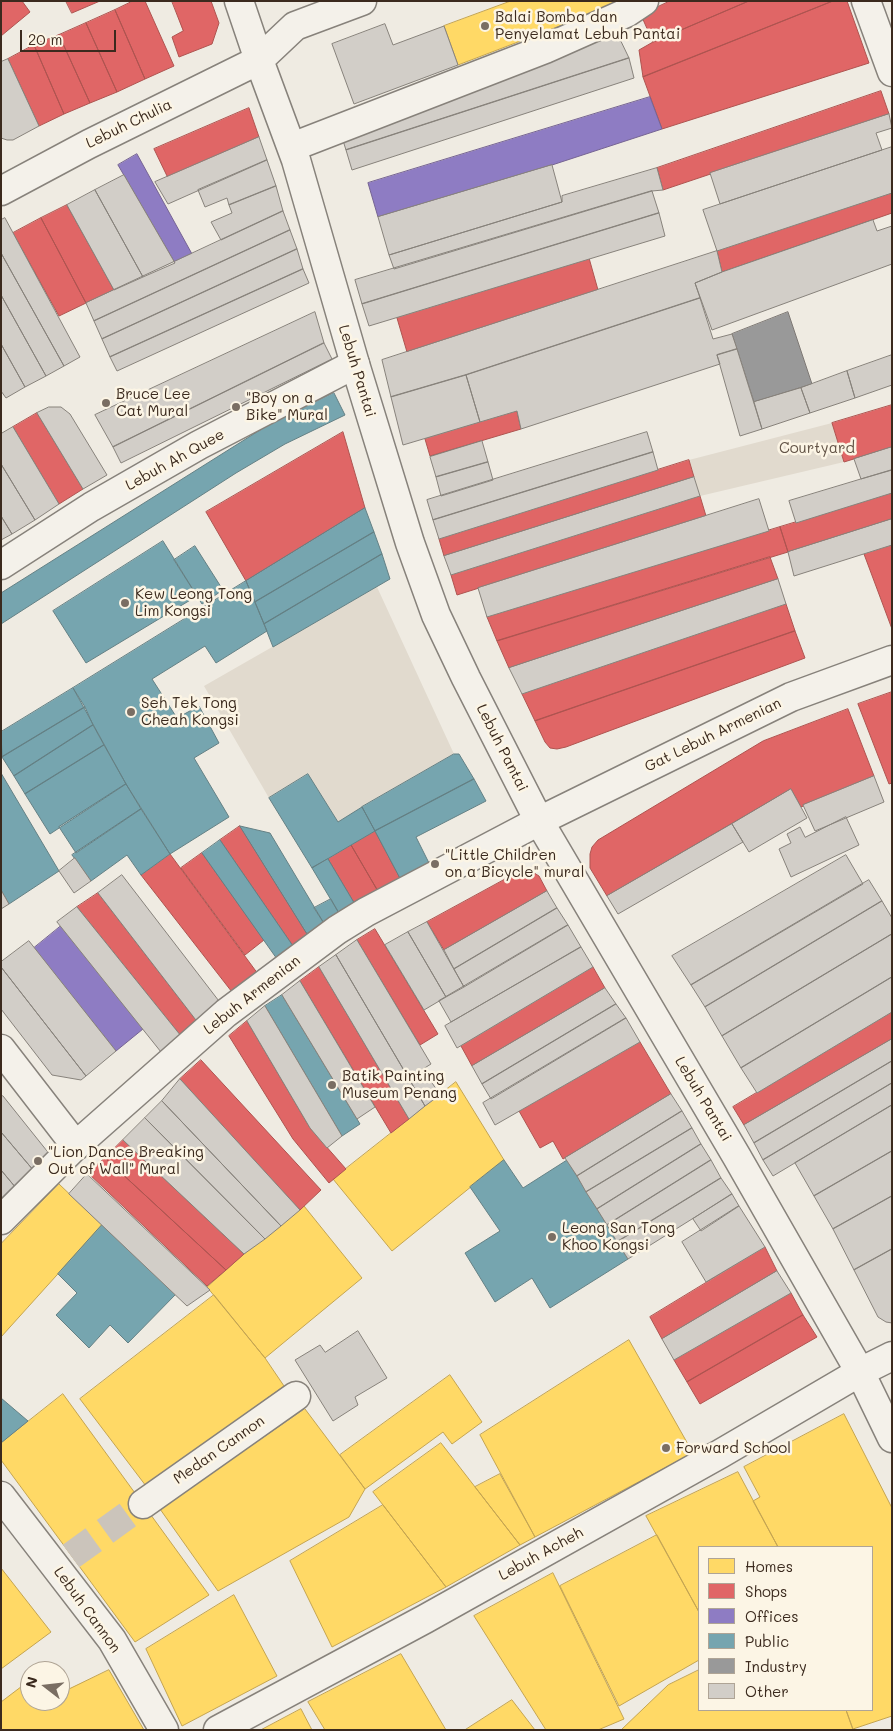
<!DOCTYPE html>
<html>
<head>
<meta charset="utf-8">
<style>
	body { margin:0 }
	#map { position:relative; width:893px; height:1731px; overflow:hidden; background:#efebe2; font-family:Mali,sans-serif }
	canvas { display:block }
	.frame { position:absolute; inset:0; border:2px solid #3b2a1e; pointer-events:none }
	.legend { position:absolute; left:698px; top:1546px; width:175px; height:165px; box-sizing:border-box; background:#fcf5e5; border:1px solid #afa495; margin:0; padding:6px 9px; list-style:none; font-size:15px; color:#3b2a1e }
	.legend li { display:flex; align-items:center; gap:10px; height:25px }
	.legend b { width:25px; border:1px solid #afa495 }
	.north { position:absolute; left:20px; top:1661px; width:50px; height:50px; box-sizing:border-box; background:#fcf5e5; border:1px solid #afa495; border-radius:50%; rotate:286deg; font-size:14px; font-weight:700; line-height:20px; text-align:center; color:#3b2a1e }
	.north::after { content:''; display:block; margin:auto; width:18px; height:22px; background:#7a6e63; clip-path:polygon(50% 0,100% 100%,50% 72%,0 100%) }
	.scale { position:absolute; left:20px; top:30px; width:96px; height:22px; box-sizing:border-box; border:2px solid #3b2a1e; border-top:0; padding-left:6px; font-size:15px; line-height:18px; white-space:nowrap; color:#3b2a1e; -webkit-text-stroke:4px #fcf5e5; paint-order:stroke }
</style>
</head>
<body>
<div id="map">
<canvas width="893" height="1731"></canvas>
<div class="frame"></div>
<ul class="legend">
<li><b style="height:14px;background:#ffd966"></b>Homes</li>
<li><b style="height:14px;background:#e06666"></b>Shops</li>
<li><b style="height:14px;background:#8e7cc3"></b>Offices</li>
<li><b style="height:14px;background:#76a5af"></b>Public</li>
<li><b style="height:14px;background:#999"></b>Industry</li>
<li><b style="height:14px;background:#d2cec8"></b>Other</li>
</ul>
<div class="north">N</div>
<div class="scale">20 m</div>
</div>
<script>
const ctx = document.querySelector('canvas').getContext('2d');
ctx.lineJoin = 'round';
function paint(path, color) { ctx.fillStyle = color; ctx.fill(path, 'evenodd'); }
function trace(path, color, width, dash) { ctx.strokeStyle = color; ctx.lineWidth = width; ctx.lineCap = dash ? 'butt' : 'round'; ctx.setLineDash(dash || []); ctx.stroke(path); }
function write(font, color, halo, rows, align = 'center') {
  ctx.font = font + ' Mali,sans-serif'; ctx.lineWidth = 5; ctx.setLineDash([]); ctx.textBaseline = 'middle'; ctx.strokeStyle = halo; ctx.fillStyle = color; for (const [text, x, y, turn = 0] of rows) {
    ctx.save(); ctx.translate(x, y); ctx.rotate((+turn || 0) * Math.PI / 180); ctx.textAlign = isNaN(turn) ? turn : align; if (halo) ctx.strokeText(text, 0, 0); ctx.fillText(text, 0, 0); ctx.restore();
  }
}
paint(new Path2D(`
	M832,423L844,462L700,496L689,460Z
	M377,587L454,754L338,822L308,774L269,798L204,686Z`), '#e1dace');
const homes = new Path2D(`
	M511,1H625L458,65L444,26Z
	M456,1082L504,1160L392,1251L333,1179Z
	M59,1184L102,1225L1,1337V1244Z
	M304,1206L362,1278L265,1358L207,1287L244,1254Z
	M214,1295L265,1358L284,1386L146,1486L80,1399Z
	M629,1340L693,1453L535,1537L480,1435Z
	M450,1375L482,1422L452,1444L443,1432L365,1489L340,1455Z
	M63,1394L209,1595L135,1642L1,1460V1443Z
	M305,1409L365,1489L349,1517L218,1591L160,1509Z
	M844,1414L892,1508V1716L853,1729L846,1710H872V1547H778L753,1501L760,1497L744,1467Z
	M441,1443L520,1545L446,1587L373,1492Z
	M738,1472L778,1547H699V1612L646,1516Z
	M500,1474L535,1537L520,1545L475,1487Z
	M383,1505L446,1587L332,1647L290,1561Z
	M657,1535L699,1612V1660L619,1706L560,1586Z
	M1,1568L51,1632L1,1669Z
	M553,1573L624,1719L598,1730H546L474,1616Z
	M234,1595L277,1676L182,1726L146,1649Z
	M401,1654L446,1730H325L308,1702Z
	M109,1670L144,1730H1V1702L30,1680V1701H60V1686L64,1691Z
	M699,1670V1710H846L853,1730H621L668,1685Z
	M512,1700L535,1730H465Z
	M301,1709L312,1730H261Z`);
paint(homes, '#ffd966');
trace(homes, '#c4a450', 1);
const shops = new Path2D(`
	M1,1H22L30,12L1,36Z
	M66,1H100L72,13Z
	M133,1H145L174,66L145,79L115,10Z
	M172,1H211L219,23L212,44L179,57L172,37L183,31Z
	M670,1H749L653,42L641,15Z
	M749,1H833L643,77L639,50L653,42Z
	M833,1H847L869,63L662,129L643,77Z
	M115,10L145,79L117,92L86,23Z
	M86,23L117,92L90,103L59,35Z
	M59,35L90,103L64,114L34,45Z
	M34,45L64,114L39,126L8,59Z
	M881,91L889,114L663,190L657,168Z
	M249,108L259,137L168,178L154,149Z
	M892,193V213L722,272L717,251Z
	M67,205L114,290L86,303L41,218Z
	M41,218L86,303L59,316L13,233Z
	M589,258L598,290L407,352L397,318Z
	M892,405V447L844,462L832,423Z
	M517,411L521,429L430,456L425,439Z
	M37,413L83,489L59,504L13,427Z
	M343,432L365,508L246,581L206,512Z
	M689,460L694,477L444,556L439,539Z
	M892,493V519L788,552L780,527Z
	M700,496L706,516L457,595L451,575Z
	M780,527L788,552L497,641L487,617Z
	M892,545V629L864,554Z
	M770,557L778,579L509,668L497,641Z
	M786,604L795,631L535,721L522,694Z
	M795,631L805,658L566,747L557,749L550,748L545,742L535,721Z
	M892,692V783L889,784L858,704Z
	M848,709L874,776L801,807L791,789L607,896L590,868V854L592,847L598,840L763,741Z
	M240,826L308,935L293,946L220,840Z
	M375,831L402,882L379,893L351,845Z
	M351,845L379,893L356,906L328,859Z
	M202,853L264,940L245,955L181,868Z
	M170,854L258,974L232,992L141,875Z
	M522,870L531,871L539,876L547,891L444,950L427,922Z
	M98,893L199,1024L181,1036L77,907Z
	M375,929L438,1034L420,1045L357,940Z
	M319,967L409,1119L391,1133L300,981Z
	M593,967L605,988L472,1066L461,1046Z
	M892,1012V1039L744,1125L733,1107Z
	M247,1021L310,1128L346,1169L329,1183L293,1139L229,1036Z
	M640,1042L671,1094L563,1159L553,1141L540,1148L519,1111Z
	M201,1060L321,1190L300,1210L180,1079Z
	M123,1140L244,1254L226,1270L105,1158Z
	M105,1158L226,1270L207,1286L88,1173Z
	M765,1247L777,1271L662,1339L650,1317Z
	M791,1293L803,1315L687,1382L674,1360Z
	M803,1315L817,1337L700,1404L687,1382Z`);
paint(shops, '#e06666');
trace(shops, '#ae5450', 1);
const offices = new Path2D(`
	M650,97L662,129L552,165L378,217L368,183Z
	M137,154L192,254L175,263L118,165Z
	M61,926L143,1029L116,1051L34,948Z`);
paint(offices, '#8e7cc3');
trace(offices, '#756392', 1);
const public = new Path2D(`
	M334,393L345,415L285,444L236,473L1,624V593L268,425Z
	M365,508L374,532L255,602L246,581Z
	M374,532L382,554L264,624L255,602Z
	M163,541L197,596L86,663L53,611Z
	M195,546L223,590L202,604L174,560Z
	M382,554L390,579L273,647L264,624Z
	M246,581L267,631L216,663L205,646L152,679L177,718L199,706L219,743L194,758L229,817L170,854L126,784L73,688Z
	M73,688L85,707L2,757L1,732Z
	M85,707L93,725L14,776L2,757Z
	M93,725L104,745L25,794L14,776Z
	M104,745L126,784L50,834L25,794Z
	M454,754H459L474,779L375,831L362,807Z
	M1,773L59,871L9,904L1,890Z
	M308,774L338,822L362,807L375,831L312,868L269,798Z
	M474,779L486,801L416,837L431,867L402,882L375,831Z
	M126,784L141,809L76,853L59,827Z
	M141,809L170,854L141,875L127,855L91,881L72,855Z
	M240,826L270,833L325,925L308,935Z
	M220,840L293,946L277,959L202,853Z
	M328,859L356,906L340,915L312,868Z
	M331,899L340,915L325,925L314,908Z
	M282,995L360,1124L342,1136L265,1006Z
	M504,1160L523,1188L567,1160L628,1259L550,1308L532,1278L495,1302L465,1253L500,1231L470,1187Z
	M102,1225L176,1294L128,1343L110,1325L89,1348L56,1315L77,1293L58,1274Z
	M1,1398L28,1421L1,1443Z`);
paint(public, '#76a5af');
trace(public, '#648084', 1);
const industry = new Path2D(`
	M788,312L812,384L754,402L732,334Z`);
paint(industry, '#999');
trace(industry, '#7d7874', 1);
const building = new Path2D(`
	M385,24L393,45L444,26L458,65L354,104L332,44Z
	M616,31L629,58L346,150L340,131Z
	M629,58L634,78L352,170L346,150Z
	M8,59L39,126L13,140H7L1,138V62Z
	M889,114L892,128L876,133L882,150L720,204L710,173Z
	M259,137L267,160L168,204L155,182Z
	M892,147V193L717,251L703,210Z
	M267,160L276,186L229,205L227,198L205,207L198,190Z
	M552,165L562,202L389,255L378,217Z
	M657,168L663,190L652,191L394,269L389,255L562,202V196Z
	M124,175L175,263L143,277L95,190Z
	M276,186L283,211L221,240L211,222L232,213L229,205Z
	M95,190L143,277L114,290L67,205Z
	M652,191L659,213L362,304L355,280Z
	M283,211L290,230L94,321L86,303Z
	M659,213L665,236L369,326L362,304Z
	M5,218L80,357L64,366L1,253V220Z
	M873,220L877,231L892,226V264L712,330L695,283L722,272Z
	M290,230L297,249L102,339L94,321Z
	M297,249L303,269L110,357L102,339Z
	M717,251L722,272L695,283L700,298L466,375L391,397L382,360Z
	M1,253L64,366L46,376L1,295Z
	M303,269L309,283L117,371L110,357Z
	M1,295L46,376L25,387L1,344Z
	M700,298L713,339L732,334L737,349L717,355L720,364L521,429L517,411L480,422L466,375Z
	M315,312L324,343L113,447L95,415Z
	M324,343L332,359L121,463L113,447Z
	M1,344L25,387L6,398L1,391Z
	M737,349L762,429L740,436L717,355Z
	M892,355V385L855,398L847,371Z
	M847,371L855,398L810,413L801,388Z
	M466,375L480,422L403,445L391,397Z
	M801,388L810,413L762,429L754,402Z
	M49,407H61L70,414L107,475L83,489L37,413Z
	M13,427L59,504L35,520L1,464V434Z
	M647,432L653,452L433,520L427,500Z
	M482,441L488,462L436,477L430,457Z
	M892,447V470L861,479L854,459Z
	M653,452L658,470L439,539L433,520Z
	M488,462L493,480L441,496L436,477Z
	M1,464L35,520L12,534L1,516Z
	M892,470V493L796,523L789,501Z
	M694,477L700,496L451,575L444,556Z
	M759,499L769,531L487,617L478,588Z
	M1,516L12,534L1,540Z
	M892,519V545L794,576L788,552Z
	M778,579L786,604L522,694L509,668Z
	M874,776L884,802L815,831L803,805Z
	M791,789L807,818L749,852L732,824Z
	M846,817L859,845L791,877L779,849L791,843L787,834L800,827L805,837Z
	M732,824L743,842L618,914L607,896Z
	M846,855L863,884L691,985L672,956Z
	M75,858L91,881L74,893L59,871Z
	M122,875L222,1005L199,1024L98,893Z
	M869,880L882,901L705,1007L691,985Z
	M1,890L9,904L1,909Z
	M547,891L557,908L454,969L444,950Z
	M882,901L892,918V934L722,1036L705,1007Z
	M77,907L181,1036L161,1052L57,922Z
	M557,908L568,925L464,987L454,969Z
	M427,922L464,987L446,997L408,932Z
	M568,925L581,947L451,1022L439,1001Z
	M408,932L446,997L424,1010L385,945Z
	M892,934V977L741,1068L722,1036Z
	M357,940L431,1064L423,1069L440,1095L425,1106L336,955Z
	M29,941L116,1051L86,1076L1,967V962Z
	M581,947L593,967L457,1048L445,1026Z
	M336,955L425,1106L409,1119L319,967Z
	M1,967L86,1076L81,1080L52,1075L1,1009Z
	M892,977V1012L757,1093L741,1068Z
	M300,981L375,1107L357,1119L282,995Z
	M605,988L616,1004L482,1084L472,1066Z
	M616,1004L626,1018L491,1099L482,1084Z
	M265,1006L342,1136L327,1148L310,1128L247,1021Z
	M626,1018L640,1042L495,1125L483,1103Z
	M892,1039V1061L754,1143L744,1125Z
	M892,1061V1083L763,1160L754,1143Z
	M180,1079L300,1210L281,1226L162,1101Z
	M892,1083V1105L773,1176L763,1160Z
	M671,1094L682,1111L577,1176L565,1158Z
	M3,1096L51,1156L34,1171L1,1132V1097Z
	M162,1101L281,1226L265,1239L145,1118Z
	M892,1105V1151L814,1196L795,1163Z
	M682,1111L692,1128L586,1192L577,1176Z
	M145,1118L265,1239L244,1254L123,1140Z
	M692,1128L701,1144L597,1209L586,1192Z
	M1,1132L34,1171L16,1188L1,1170Z
	M701,1144L711,1160L607,1225L597,1209Z
	M892,1151V1196L833,1229L814,1196Z
	M711,1160L721,1178L617,1242L607,1225Z
	M1,1170L16,1188L1,1203Z
	M87,1174L210,1290L187,1306L69,1194Z
	M721,1178L732,1194L628,1259L617,1242Z
	M732,1194L739,1206L701,1231L693,1219Z
	M892,1196V1249L854,1270L833,1229Z
	M739,1206L765,1247L706,1282L682,1242Z
	M892,1249V1323L886,1322L878,1317L854,1270Z
	M777,1271L791,1293L674,1360L662,1339Z
	M358,1331L387,1378L355,1397L358,1405L333,1421L295,1360L320,1345L325,1352Z`);
paint(building, '#d2cec8');
trace(building, '#87827b', 1);
trace(new Path2D(`
	M71,1556L143,1504`), '#cbc4bb', 28, [28, 14]);
const street = new Path2D(`
	M292,147L545,49L626,13L644,1
	M1,565L91,507L199,445L355,364
	M1,1049L76,1146
	M1,1220L72,1149L226,1013L337,930L366,912L539,821L791,697L892,660
	M1,1496L112,1640L164,1730
	M143,1504L296,1396
	M218,1730L425,1619L720,1454L860,1372L892,1356`);
const secondary = new Path2D(`
	M239,1L259,60L296,160L355,364L410,543L436,615L466,678L539,821L737,1157L860,1372L892,1438
	M866,1L892,72
	M1,191L89,144L259,60L295,26L362,1`);
trace(street, '#87827b', 31);
trace(secondary, '#87827b', 31);
trace(street, '#f4f1ea', 28);
trace(secondary, '#f4f1ea', 28);
for (const [x, y, r, color] of [
	[485,26,5,"#7a6e63"],
	[106,403,5,"#7a6e63"],
	[236,407,5,"#7a6e63"],
	[125,603,5,"#7a6e63"],
	[131,712,5,"#7a6e63"],
	[435,864,5,"#7a6e63"],
	[332,1085,5,"#7a6e63"],
	[38,1161,5,"#7a6e63"],
	[552,1237,5,"#7a6e63"],
	[666,1448,5,"#7a6e63"]
]) { const dot = new Path2D(); dot.arc(x, y, r, 0, 2 * Math.PI); ctx.fillStyle = color; ctx.fill(dot); trace(dot, '#fcf5e5', 2); }
write('15px', '#3b2a1e', '#fcf5e5', [
	["Balai Bomba dan",495,17],
	["Penyelamat Lebuh Pantai",495,34],
	["Bruce Lee",116,394],
	["Cat Mural",116,411],
	["\"Boy on a",246,398],
	["Bike\" Mural",246,415],
	["Kew Leong Tong",135,594],
	["Lim Kongsi",135,611],
	["Seh Tek Tong",141,703],
	["Cheah Kongsi",141,720],
	["\"Little Children",445,855],
	["on a Bicycle\" mural",445,872],
	["Batik Painting",342,1076],
	["Museum Penang",342,1093],
	["\"Lion Dance Breaking",48,1152],
	["Out of Wall\" Mural",48,1169],
	["Leong San Tong",562,1228],
	["Khoo Kongsi",562,1245],
	["Forward School",676,1448]
], 'left');
write('15px', '#3b2a1e', '#fcf5e5', [
	["Lebuh Chulia",129,124,-26],
	["Lebuh Pantai",357,371,73],
	["Lebuh Ah Quee",175,460,-29],
	["Gat Lebuh Armenian",713,735,-26],
	["Lebuh Pantai",502,748,63],
	["Lebuh Armenian",252,995,-38],
	["Lebuh Pantai",703,1099,59],
	["Medan Cannon",219,1450,-35],
	["Lebuh Acheh",541,1554,-29],
	["Lebuh Cannon",87,1610,54]
]);
write('15px', '#625346', '#fcf5e5', [
	["Courtyard",817,448]
]);
</script>
</body>
</html>
